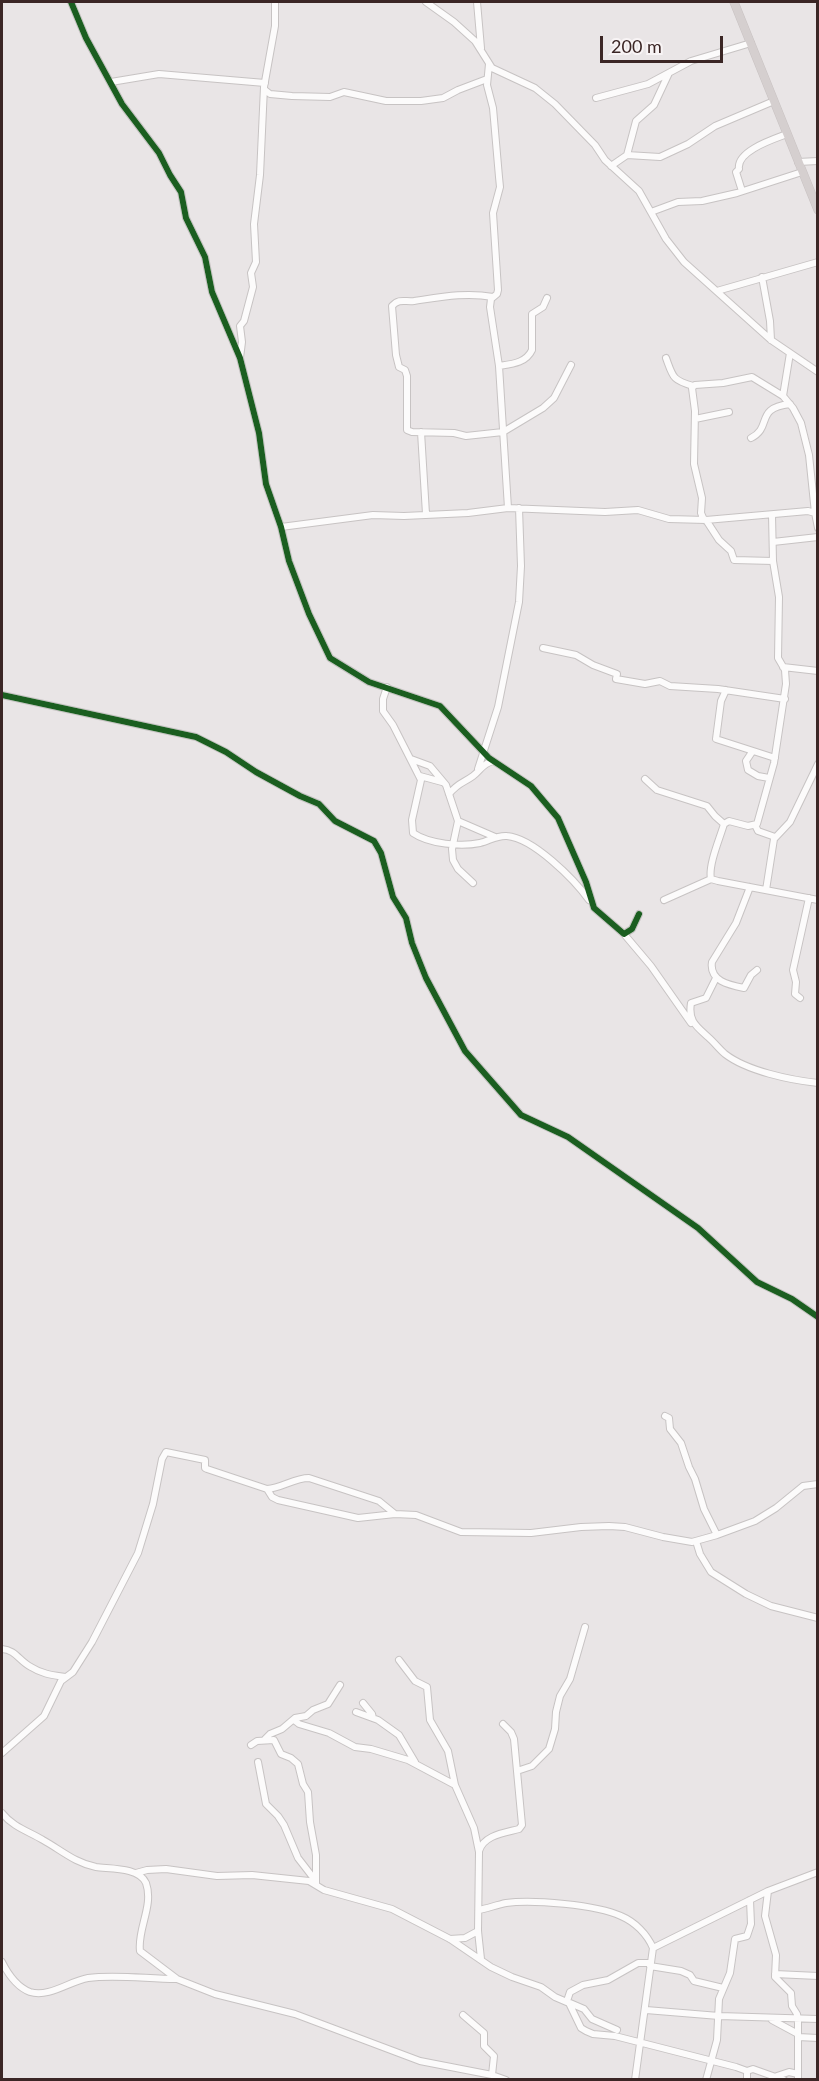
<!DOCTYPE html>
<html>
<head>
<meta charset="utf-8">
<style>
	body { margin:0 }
	#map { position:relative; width:819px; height:2081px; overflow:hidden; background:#e9e5e6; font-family:Lato,sans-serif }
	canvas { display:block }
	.frame { position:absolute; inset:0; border:3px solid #3b2625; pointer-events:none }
	.scale { position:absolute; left:600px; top:36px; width:123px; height:27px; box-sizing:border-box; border:3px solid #3b2625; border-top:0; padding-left:8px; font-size:18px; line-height:21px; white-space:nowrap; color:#3b2625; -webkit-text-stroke:4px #f8f4f5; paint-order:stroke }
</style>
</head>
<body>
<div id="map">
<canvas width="819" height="2081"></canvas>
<div class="frame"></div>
<div class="scale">200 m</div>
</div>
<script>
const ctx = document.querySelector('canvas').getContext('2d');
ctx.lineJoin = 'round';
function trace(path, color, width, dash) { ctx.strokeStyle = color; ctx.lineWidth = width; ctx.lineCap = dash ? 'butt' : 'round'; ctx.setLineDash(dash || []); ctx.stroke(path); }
const minor = new Path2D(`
	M71,2L86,38L122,104L159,153L170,175L181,192L186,218L205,257L212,292L240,358L259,433L266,484L281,527L289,561L309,614L330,658L369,682L440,706L489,758L531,786L558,818L586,882L594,908L624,934L632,929L639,914
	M426,2L454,22L475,41L492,68L535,88L555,104L595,145L605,160L639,191L666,239L684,262L771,340L818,372
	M477,2L481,48
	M489,64L487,85L493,108L499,177L500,187L493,213L498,290L497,294L491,299L490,307L499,366L508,508
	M111,82L159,74L265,83
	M265,90L270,94L292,96L330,97L344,92L386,101H421L443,98L458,90L487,79
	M596,98L648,84L691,61L751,43
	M627,155L636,121L654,105L669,73
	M798,162L818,161
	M611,166L627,155L660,157L688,144L715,126L774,101
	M742,191L736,172L739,169C736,151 774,139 787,134
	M651,212L678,202L702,201L737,193L802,172
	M762,277L770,321L771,340
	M717,291L818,262
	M493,297C466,292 441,297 414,301C405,302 399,298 392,306L396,355L399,367L405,370L407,376V430L412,432L454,433L466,436L503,432L543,408L554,398L571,365
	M240,358L242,342L240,326L244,321L253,287L251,273L256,262L254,224L260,175L264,87L275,26V2
	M666,358C673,377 672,380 693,386
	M499,366C512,364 526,363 532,350V314L543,307L547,298
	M783,396L790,353
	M695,419L729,412
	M421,432L426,514
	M751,438C773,427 754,408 790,404
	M704,520L701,513L702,498L694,464L695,411L692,388L695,385L723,383L752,377L783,396L793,408L801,423L809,455L815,513
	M706,520L719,540L731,551L734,560L773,561
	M281,527L373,515L404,516L468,513L508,508L605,512L638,510L669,519L706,520L808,511L815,513L818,528
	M773,542L818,537
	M543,648L576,655L593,665L617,674L616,679L645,684L660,681L670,686L718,689L785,699
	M783,667L818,671
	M387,687L383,699V711L393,725L421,780L412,820L413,833C429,844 461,847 480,843C489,841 497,835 507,836C533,838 574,879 589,900
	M726,690L721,701L716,739L775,758
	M2,695L196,737L226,752L256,772L300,796L319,804L335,821L374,841L381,853L393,897L406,918L412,943L426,978L465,1051L521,1115L568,1137L698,1228L757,1282L792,1299L818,1317
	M752,752L746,761L748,770L758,776L769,778
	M411,759L430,766L446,785L458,821L452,849L453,860L458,869L473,883
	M478,769L498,707L519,602L521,566L519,508
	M420,776L442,782
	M645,779L657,790L707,806L715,816L724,824C720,838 708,865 711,879L718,881L818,900
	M449,794C459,782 462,784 473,776C481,770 482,764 493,761
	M458,821L495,837
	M724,824L729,821L748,826L757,824L774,763L786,684L785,670L778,658L779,597L773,561L772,515
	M755,825L758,831L775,837
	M750,887L736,923L712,962C709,981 729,985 744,988L751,975L757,970
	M766,890L774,839L790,822L818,764
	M664,900L711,879
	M624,934L651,966L691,1023
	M716,978L706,998L691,1003C688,1021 696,1026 708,1037C714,1042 719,1049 725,1054C747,1071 790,1080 818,1083
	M800,998L795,994L796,982L793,970L809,898
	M665,1416L669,1418L670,1429L681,1443L689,1467L695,1479L704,1509L717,1535
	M267,1489C282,1488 294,1478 309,1478L379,1501L395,1514
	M696,1541L700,1554L711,1572L746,1594L771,1606L818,1618
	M2,1649C16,1650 19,1661 31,1667C42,1674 52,1675 65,1677
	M399,1660L415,1681L427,1687L430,1720L448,1751L455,1785
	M363,1703L372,1714L373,1718
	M356,1712L378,1720L399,1735L415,1762
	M294,1720L299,1724L329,1733L355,1747L371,1749L408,1760L455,1785L474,1828L479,1852L478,1931L481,1959
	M265,1739L270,1734L282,1729L295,1718L306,1716L313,1710L328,1704L340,1685
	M251,1745L257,1741L274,1740L281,1754L291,1758L298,1764L303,1784L308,1792L310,1822L316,1855V1885
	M2,1753L44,1716L61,1681L73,1672L92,1642L138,1553L153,1504L162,1459L166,1452L205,1460V1468L207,1469L267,1489L272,1497L278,1500L358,1518L395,1514L416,1515L461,1532L531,1533L581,1527L609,1526L625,1527L663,1537L692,1542L717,1535L755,1521L776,1508L803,1486L818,1484
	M258,1762L266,1804L278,1816L284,1825L298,1858L315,1880
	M517,1771L532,1766L549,1749L555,1729L556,1712L560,1696L570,1679L585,1627
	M2,1813C13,1827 28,1831 43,1840C61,1850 75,1863 96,1867C110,1869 139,1867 146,1883C154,1906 137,1929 140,1951L177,1979L215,1994L295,2014L420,2061L492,2075L506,2080
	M479,1851C484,1835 504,1833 519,1829L522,1825L514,1739L511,1732L503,1724
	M136,1873L147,1870L166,1869L217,1876L252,1875L309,1881L324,1890L392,1909L450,1939L491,1967L512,1977L541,1987L555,1997L569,2003L581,2028L586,2031L593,2034L615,2036L736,2067L747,2071V2080
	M768,1891L765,1916L776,1955L775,1977L791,1993L792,2006L797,2014L798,2019
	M479,1910C488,1908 497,1905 506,1903C532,1899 597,1905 621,1916C635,1922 647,1934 653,1948L635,2080
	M450,1939L465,1938L478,1931
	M653,1948L768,1891L818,1872
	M2,1962C8,1974 17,1987 30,1992C49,1998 70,1981 88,1978C115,1974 148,1979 176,1979
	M650,1966L681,1971L690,1975L694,1981L723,1988
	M775,1974L818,1976
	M567,2001L570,1992L583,1985L608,1980L638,1963H651
	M570,2003L584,2009L592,2019L617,2030
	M646,2010L719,2016L818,2019
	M463,2015L484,2033V2046L494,2056L492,2075
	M772,2020L798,2034
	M798,2037L818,2038
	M747,2071L753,2069L784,2080
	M777,2076L789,2072L798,2074
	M706,2080L717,2040L719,1999L730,1973L735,1939L747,1936L751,1924L750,1900
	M798,2080V2019`);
const major = new Path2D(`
	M734,2L818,210`);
trace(minor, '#c7c3c3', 8);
trace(major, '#c8c2c2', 9);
trace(minor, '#fcfbfb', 6);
trace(major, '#d5cfcf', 8);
trace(new Path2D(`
	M71,2L86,38L122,104L159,153L170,175L181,192L186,218L205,257L212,292L240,358L259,433L266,484L281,527L289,561L309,614L330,658L369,682L440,706L489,758L531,786L558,818L586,882L594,908L624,934L632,929L639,914
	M2,695L196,737L226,752L256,772L300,796L319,804L335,821L374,841L381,853L393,897L406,918L412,943L426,978L465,1051L521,1115L568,1137L698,1228L757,1282L792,1299L818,1317`), '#1b5e20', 6);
</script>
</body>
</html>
